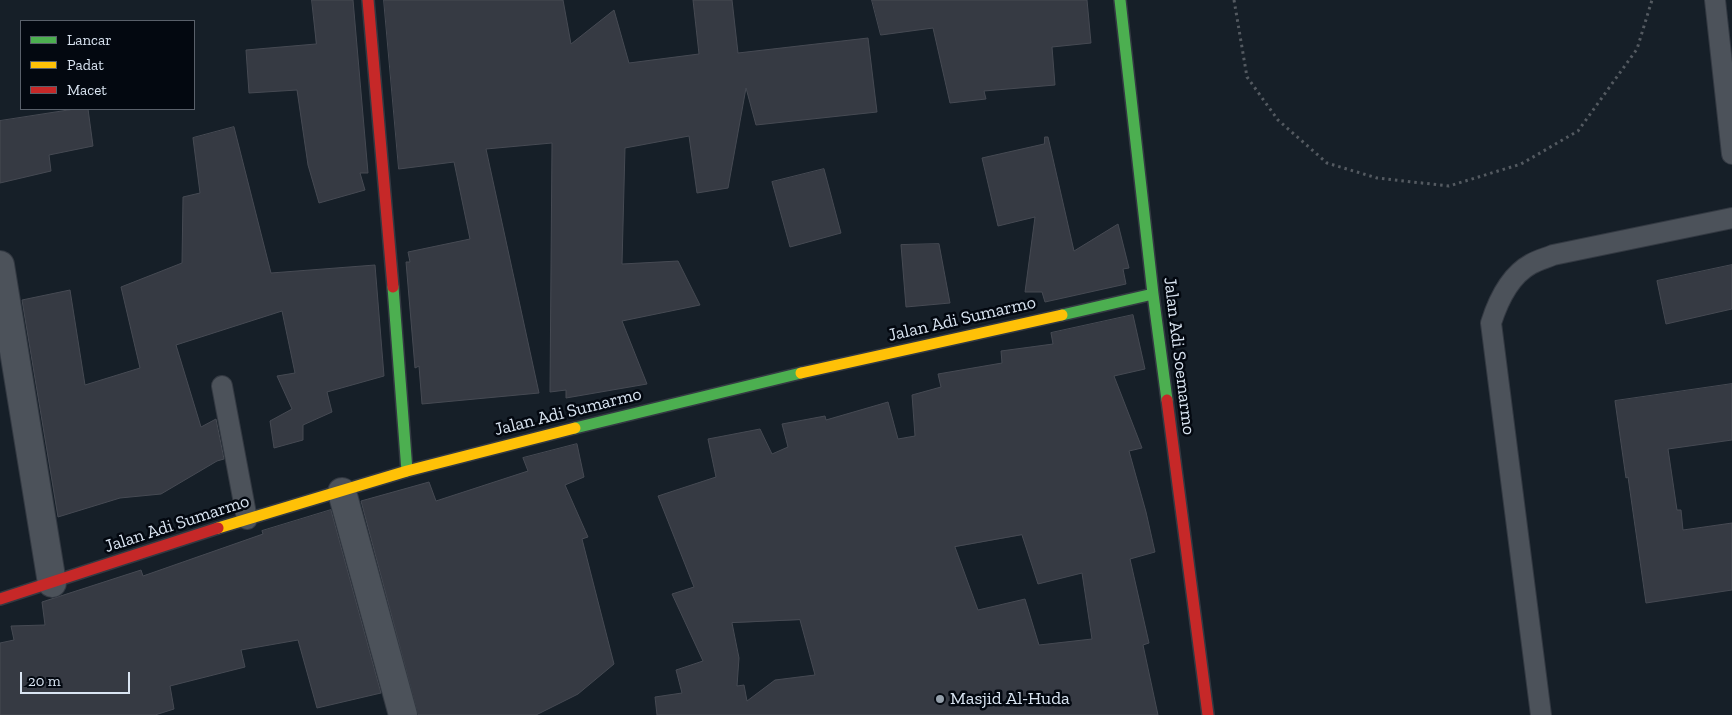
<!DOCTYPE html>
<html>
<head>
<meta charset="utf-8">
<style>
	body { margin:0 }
	#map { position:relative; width:1732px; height:715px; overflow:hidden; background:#161f28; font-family:"Zilla Slab",serif }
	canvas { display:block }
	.legend { position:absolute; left:20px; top:20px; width:175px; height:90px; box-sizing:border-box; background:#030810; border:1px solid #59606a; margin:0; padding:6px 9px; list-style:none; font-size:15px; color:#dae5f2 }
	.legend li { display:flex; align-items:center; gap:10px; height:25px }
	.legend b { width:25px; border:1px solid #59606a }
	.scale { position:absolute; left:20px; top:672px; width:110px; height:22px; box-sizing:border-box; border:2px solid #dae5f2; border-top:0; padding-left:6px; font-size:15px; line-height:18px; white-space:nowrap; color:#dae5f2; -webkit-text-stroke:4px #030810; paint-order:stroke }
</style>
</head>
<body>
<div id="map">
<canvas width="1732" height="715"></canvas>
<ul class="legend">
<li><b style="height:6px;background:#4caf50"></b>Lancar</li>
<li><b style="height:6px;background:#ffc107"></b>Padat</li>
<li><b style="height:6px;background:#c62828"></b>Macet</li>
</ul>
<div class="scale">20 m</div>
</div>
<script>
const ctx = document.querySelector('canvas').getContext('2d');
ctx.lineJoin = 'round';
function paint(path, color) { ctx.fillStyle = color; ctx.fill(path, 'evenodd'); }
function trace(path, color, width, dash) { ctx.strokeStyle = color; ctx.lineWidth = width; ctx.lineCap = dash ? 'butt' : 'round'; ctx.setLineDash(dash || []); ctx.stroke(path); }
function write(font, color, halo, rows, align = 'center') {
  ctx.font = font + ' "Zilla Slab",serif'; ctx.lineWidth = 5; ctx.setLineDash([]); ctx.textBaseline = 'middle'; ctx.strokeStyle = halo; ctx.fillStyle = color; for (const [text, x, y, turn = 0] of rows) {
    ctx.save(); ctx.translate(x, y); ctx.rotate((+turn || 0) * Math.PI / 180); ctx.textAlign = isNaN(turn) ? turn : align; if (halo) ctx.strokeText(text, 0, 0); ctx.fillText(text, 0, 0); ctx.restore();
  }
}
const building = new Path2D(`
	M312,0H353L368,173H360L365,190L319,203L308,165L297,90L249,93L246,50L316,44Z
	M384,0H563L571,44L614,10L629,63L699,54L693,0H732L738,53L868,38L877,112L756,125L746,88L728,188L697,193L689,136L625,148L622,264L678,261L700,305L622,321L647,384L566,398V390L550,392L552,143L486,149L539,393L422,404L419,366L415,368L406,262H410L408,252L470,239L454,162L399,169Z
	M872,0H1087L1091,43L1052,47L1055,85L984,91L986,99L950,103L933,28L881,35Z
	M75,109H88L93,146L49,155L51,171L0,183V121Z
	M234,127L271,273L375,265L384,376L327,392L332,412L303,425V440L274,448L270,421L292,409L277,376L295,373L282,311L176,345L201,427L216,419L224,459L217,461L161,494L120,498L58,517L22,300L70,290L85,385L140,368L121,287L182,263L183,197L200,193L193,138Z
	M1045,137H1048L1074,251L1118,224L1129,268L1123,269L1126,284L1045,302L1042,292H1025L1035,217L998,226L982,158L1044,144Z
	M824,169L841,233L790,247L772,182Z
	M939,244L950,303L906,307L901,245Z
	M1732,265V309L1666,324L1657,281Z
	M1133,315L1145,369L1114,376L1142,448L1129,451L1146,512L1155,552L1130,559L1149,643L1143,645L1158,715H657L655,697L682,693L676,670L703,661L672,594L694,587L658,496L716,477L708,439L760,429L772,454L788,447L782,424L825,416L826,420L888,402L898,439L915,436L912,395L941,387L938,374L1002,363L1001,351L1053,344L1051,333ZM1022,535L1038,584L1082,573L1092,639L1039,645L1025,599L978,610L955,547ZM800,620L815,675L775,680L747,701L744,685L737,686L739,658L732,623Z
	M1732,384V440L1668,449L1677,510H1681L1683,530L1732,523V590L1646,603L1628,477L1626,478L1615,401Z
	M577,444L584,477L565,485L588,537L582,539L614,664L578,694L536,715H418L361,501L429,482L436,501L528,471L523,458Z
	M331,510L381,693L317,708L298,640L241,650L245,667L170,686L174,709L155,715H0V643L14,640L11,626L45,625L42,602L141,570L143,576L263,534L262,531Z`);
paint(building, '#363a43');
trace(building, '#464a53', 1);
const lane = new Path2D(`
	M1715,0L1732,154
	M222,386L247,519
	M1541,715L1491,323C1498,301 1509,276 1531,264C1538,260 1546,258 1553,255L1732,218`);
const street = new Path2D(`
	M0,265L52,583
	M342,492L403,715`);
const fast = new Path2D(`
	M1120,0L1153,294L1167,400
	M393,287L407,471
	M1062,315L1153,294
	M575,428L801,373`);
const slow = new Path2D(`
	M801,373L1062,315
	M218,528L407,471L575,428`);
const jam = new Path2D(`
	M368,0L393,287
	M1167,400L1208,715
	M0,599L218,528`);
trace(lane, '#333942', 22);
trace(street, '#333942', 30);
trace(fast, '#333942', 14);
trace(slow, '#333942', 14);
trace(jam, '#333942', 14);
trace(new Path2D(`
	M1234,0L1247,77L1278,120L1327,163L1377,178L1449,186L1521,164L1578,131L1637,49L1652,0`), '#545a61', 3, [2.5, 4]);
trace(lane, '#4c525a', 20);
trace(street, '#4c525a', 28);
trace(fast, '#4caf50', 11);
trace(slow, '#ffc107', 11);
trace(jam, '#c62828', 11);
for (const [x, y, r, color] of [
	[940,699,5,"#95a0ab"]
]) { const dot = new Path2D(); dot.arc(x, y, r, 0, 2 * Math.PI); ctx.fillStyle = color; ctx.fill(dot); trace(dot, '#030810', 2); }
write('18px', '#dae5f2', '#030810', [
	["Jalan Adi Sumarmo",962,319,-13],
	["Jalan Adi Soemarmo",1179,356,83],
	["Jalan Adi Sumarmo",568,412,-14],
	["Jalan Adi Sumarmo",177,524,-18]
]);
write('18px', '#dae5f2', '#030810', [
	["Masjid Al-Huda",950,699]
], 'left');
</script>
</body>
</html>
